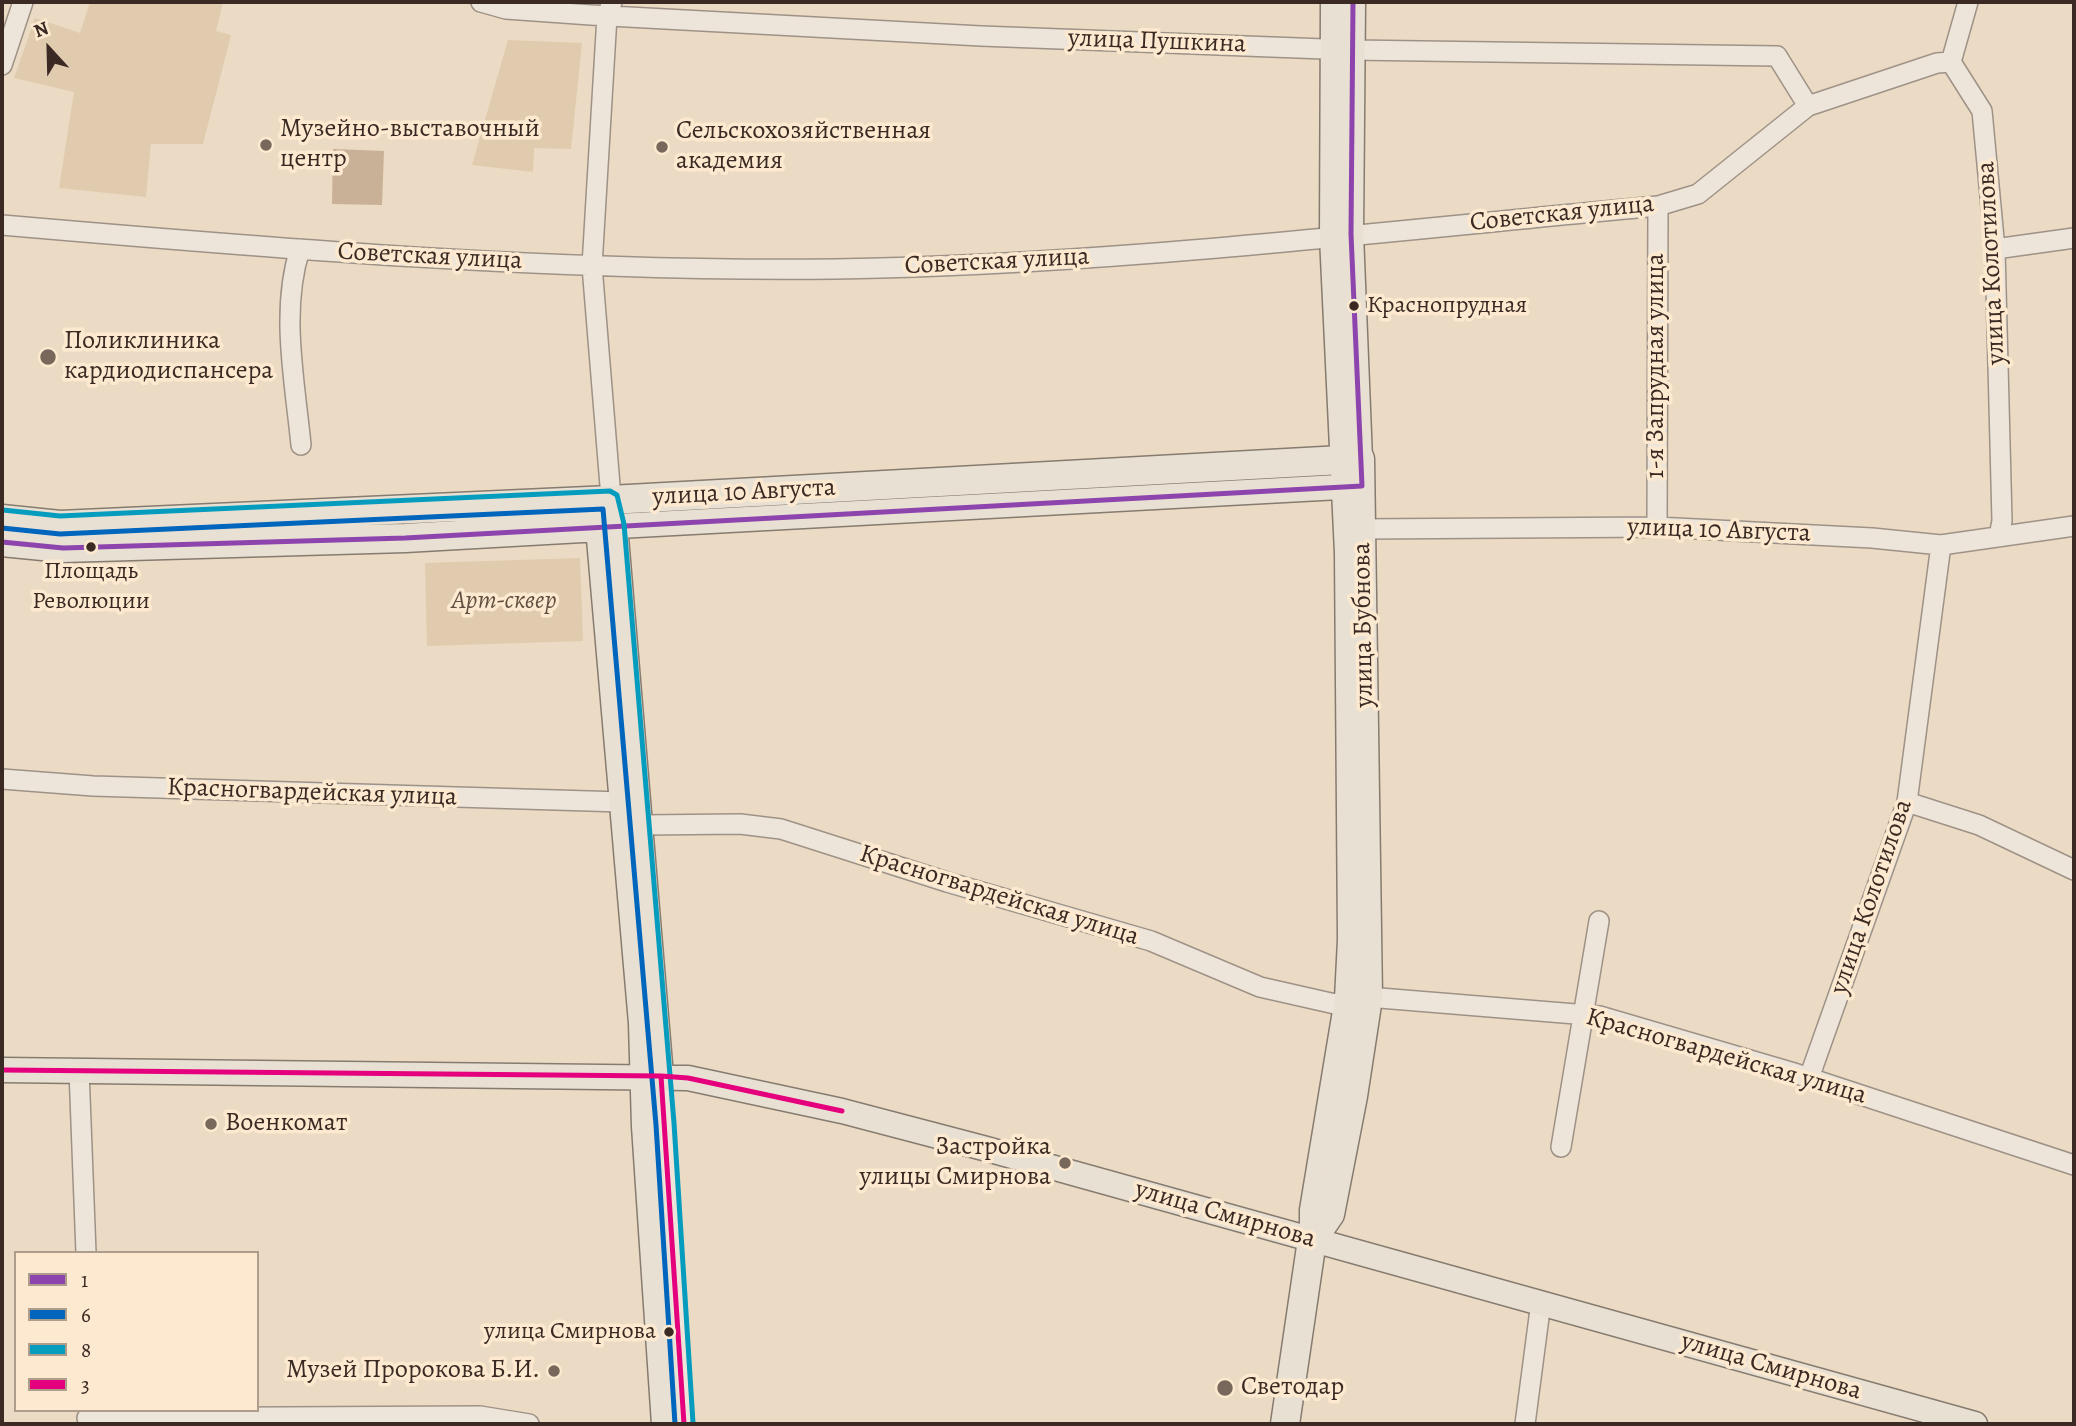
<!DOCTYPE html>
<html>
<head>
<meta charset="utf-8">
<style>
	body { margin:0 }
	#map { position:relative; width:2076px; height:1426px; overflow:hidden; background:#ebdac4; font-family:Alegreya,serif }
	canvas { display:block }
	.frame { position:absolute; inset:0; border:4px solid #3a2a23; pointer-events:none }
	.legend { position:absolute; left:14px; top:1251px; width:245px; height:161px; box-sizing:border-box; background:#fce9cf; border:2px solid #ae9d8a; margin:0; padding:9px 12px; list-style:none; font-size:21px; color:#3a2a23 }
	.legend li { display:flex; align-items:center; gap:14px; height:35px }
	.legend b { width:35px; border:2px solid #ae9d8a }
	.north { position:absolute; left:14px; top:14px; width:70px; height:70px; -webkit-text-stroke:5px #fce9cf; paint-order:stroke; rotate:338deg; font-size:19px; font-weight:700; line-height:28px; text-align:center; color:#3a2a23 }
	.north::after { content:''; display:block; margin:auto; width:24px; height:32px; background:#3a2a23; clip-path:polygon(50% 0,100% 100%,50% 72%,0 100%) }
</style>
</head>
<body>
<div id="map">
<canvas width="2076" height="1426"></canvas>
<div class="frame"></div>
<ul class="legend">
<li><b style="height:9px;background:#8e44ad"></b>1</li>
<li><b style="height:9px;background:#0065bd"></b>6</li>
<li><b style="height:9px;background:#069cbd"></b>8</li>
<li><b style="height:9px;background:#e5007d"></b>3</li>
</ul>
<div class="north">N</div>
</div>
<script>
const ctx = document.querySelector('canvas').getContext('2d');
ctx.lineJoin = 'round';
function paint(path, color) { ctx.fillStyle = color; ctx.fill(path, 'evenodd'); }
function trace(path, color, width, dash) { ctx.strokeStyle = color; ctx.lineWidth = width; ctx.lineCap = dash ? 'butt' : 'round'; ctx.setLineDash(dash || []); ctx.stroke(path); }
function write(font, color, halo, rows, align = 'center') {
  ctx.font = font + ' Alegreya,serif'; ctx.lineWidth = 7; ctx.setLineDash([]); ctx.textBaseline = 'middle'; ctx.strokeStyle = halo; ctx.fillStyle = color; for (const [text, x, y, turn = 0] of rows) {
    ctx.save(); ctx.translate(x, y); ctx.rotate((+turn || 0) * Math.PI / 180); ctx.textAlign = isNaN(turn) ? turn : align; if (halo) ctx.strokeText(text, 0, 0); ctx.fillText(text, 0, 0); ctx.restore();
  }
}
paint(new Path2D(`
	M90,2H223L216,31L231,35L203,144H151L146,197L59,188L74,92L14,78L35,18L80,33Z
	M508,40L582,43L571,149L534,148L533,172L472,165Z
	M580,558L583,641L427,646L425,563Z`), '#e1cbae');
paint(new Path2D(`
	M333,149L384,151L382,205L332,204Z`), '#c8b196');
const minor = new Path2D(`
	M481,2L506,9L591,15L981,36L1351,50L1777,56L1808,106
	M1968,2L1951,62L1982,111L1995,249L2002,521L1999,536
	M2,65L23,2
	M2,225C279,249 557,272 835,269C1110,265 1384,231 1658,206L1698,194L1808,106L1937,63L1951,62
	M300,249C280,311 295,382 301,445
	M1995,249L2074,238
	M612,510L592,266L607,16L612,2
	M1657,527L1658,206
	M1362,529L1657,527L1872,538L1941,545L2074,526
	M2,779L93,786L622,802
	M1907,802L1979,825L2074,870
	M642,825L740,824L781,829L947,882L1151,941L1260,987L1335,1004L1347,999L1380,998L1600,1016L1791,1072L2074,1165
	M79,1070L86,1253
	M661,1076L684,1424
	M1809,1078L1907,802L1941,545
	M1561,1147L1599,921
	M87,1418L480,1416L529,1424
	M1525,1424L1541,1302`);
const major = new Path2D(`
	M1353,2L1351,234L1360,459
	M615,525L661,1076
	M600,527L1358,486
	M2,1070L688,1078L842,1111L983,1148L1975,1424
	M1312,1240V1210L1347,999L1350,940L1347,553L1332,237L1333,2`);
const highway = new Path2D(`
	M2,519L60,525L610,500L1360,459L1368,998L1353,1096L1330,1214L1312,1240L1285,1424
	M2,542L63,548L405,538L600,527L643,1023L646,1126L666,1424`);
trace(minor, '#9e9286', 22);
trace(major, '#867b6f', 27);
trace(highway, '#867b6f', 31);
trace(minor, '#ede5da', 19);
trace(major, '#e9e0d4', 24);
trace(highway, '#e9e0d4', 28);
trace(new Path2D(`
	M2,542L63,548L405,538L1362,486L1351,234L1353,2`), '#8e44ad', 5);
trace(new Path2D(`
	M2,528L60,534L603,509L656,1125L675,1424`), '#0065bd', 5);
trace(new Path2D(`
	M3,510L60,516L610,491L617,495L624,524L674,1123L693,1423`), '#069cbd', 5);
trace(new Path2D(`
	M2,1070L661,1076L688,1078L842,1111
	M661,1076L684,1424`), '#e5007d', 5);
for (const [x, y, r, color] of [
	[266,145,7,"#78685b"],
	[662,147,7,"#78685b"],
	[1354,306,6,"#3a2a23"],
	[48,357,9,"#78685b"],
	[91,547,6,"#3a2a23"],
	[211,1124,7,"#78685b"],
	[1065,1163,7,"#78685b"],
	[669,1332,6,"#3a2a23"],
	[554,1371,7,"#78685b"],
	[1225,1388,9,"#78685b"]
]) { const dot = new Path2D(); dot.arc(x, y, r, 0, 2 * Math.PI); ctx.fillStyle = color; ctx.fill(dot); trace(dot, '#fce9cf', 2.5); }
write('24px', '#3a2a23', '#fce9cf', [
	["Краснопрудная",1367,306],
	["Площадь",91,572,"center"],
	["Революции",91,602,"center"],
	["улица Смирнова",656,1332,"right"]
], 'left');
write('26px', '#3a2a23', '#fce9cf', [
	["улица Пушкина",1157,42,2],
	["Советская улица",1562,214,-6],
	["Советская улица",430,257,3],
	["Советская улица",997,262,-3],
	["улица Колотилова",1992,263,-93],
	["1-я Запрудная улица",1657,366,-90],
	["улица 10 Августа",744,493,-3],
	["улица 10 Августа",1719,531,2],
	["улица Бубнова",1364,625,-91],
	["Красногвардейская улица",312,793,2],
	["Красногвардейская улица",999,896,17],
	["улица Колотилова",1872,897,-71],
	["Красногвардейская улица",1726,1057,16],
	["улица Смирнова",1225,1215,16],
	["улица Смирнова",1771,1367,16]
]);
write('26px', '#3a2a23', '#fce9cf', [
	["Музейно-выставочный",280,130],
	["центр",280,160],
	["Сельскохозяйственная",676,132],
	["академия",676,162],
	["Поликлиника",64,342],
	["кардиодиспансера",64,372],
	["Военкомат",225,1124],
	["Застройка",1051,1148,"right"],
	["улицы Смирнова",1051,1178,"right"],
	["Музей Пророкова Б.И.",540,1371,"right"],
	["Светодар",1241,1388]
], 'left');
write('italic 26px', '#624f41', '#fce9cf', [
	["Арт-сквер",504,602]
]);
</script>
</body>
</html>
